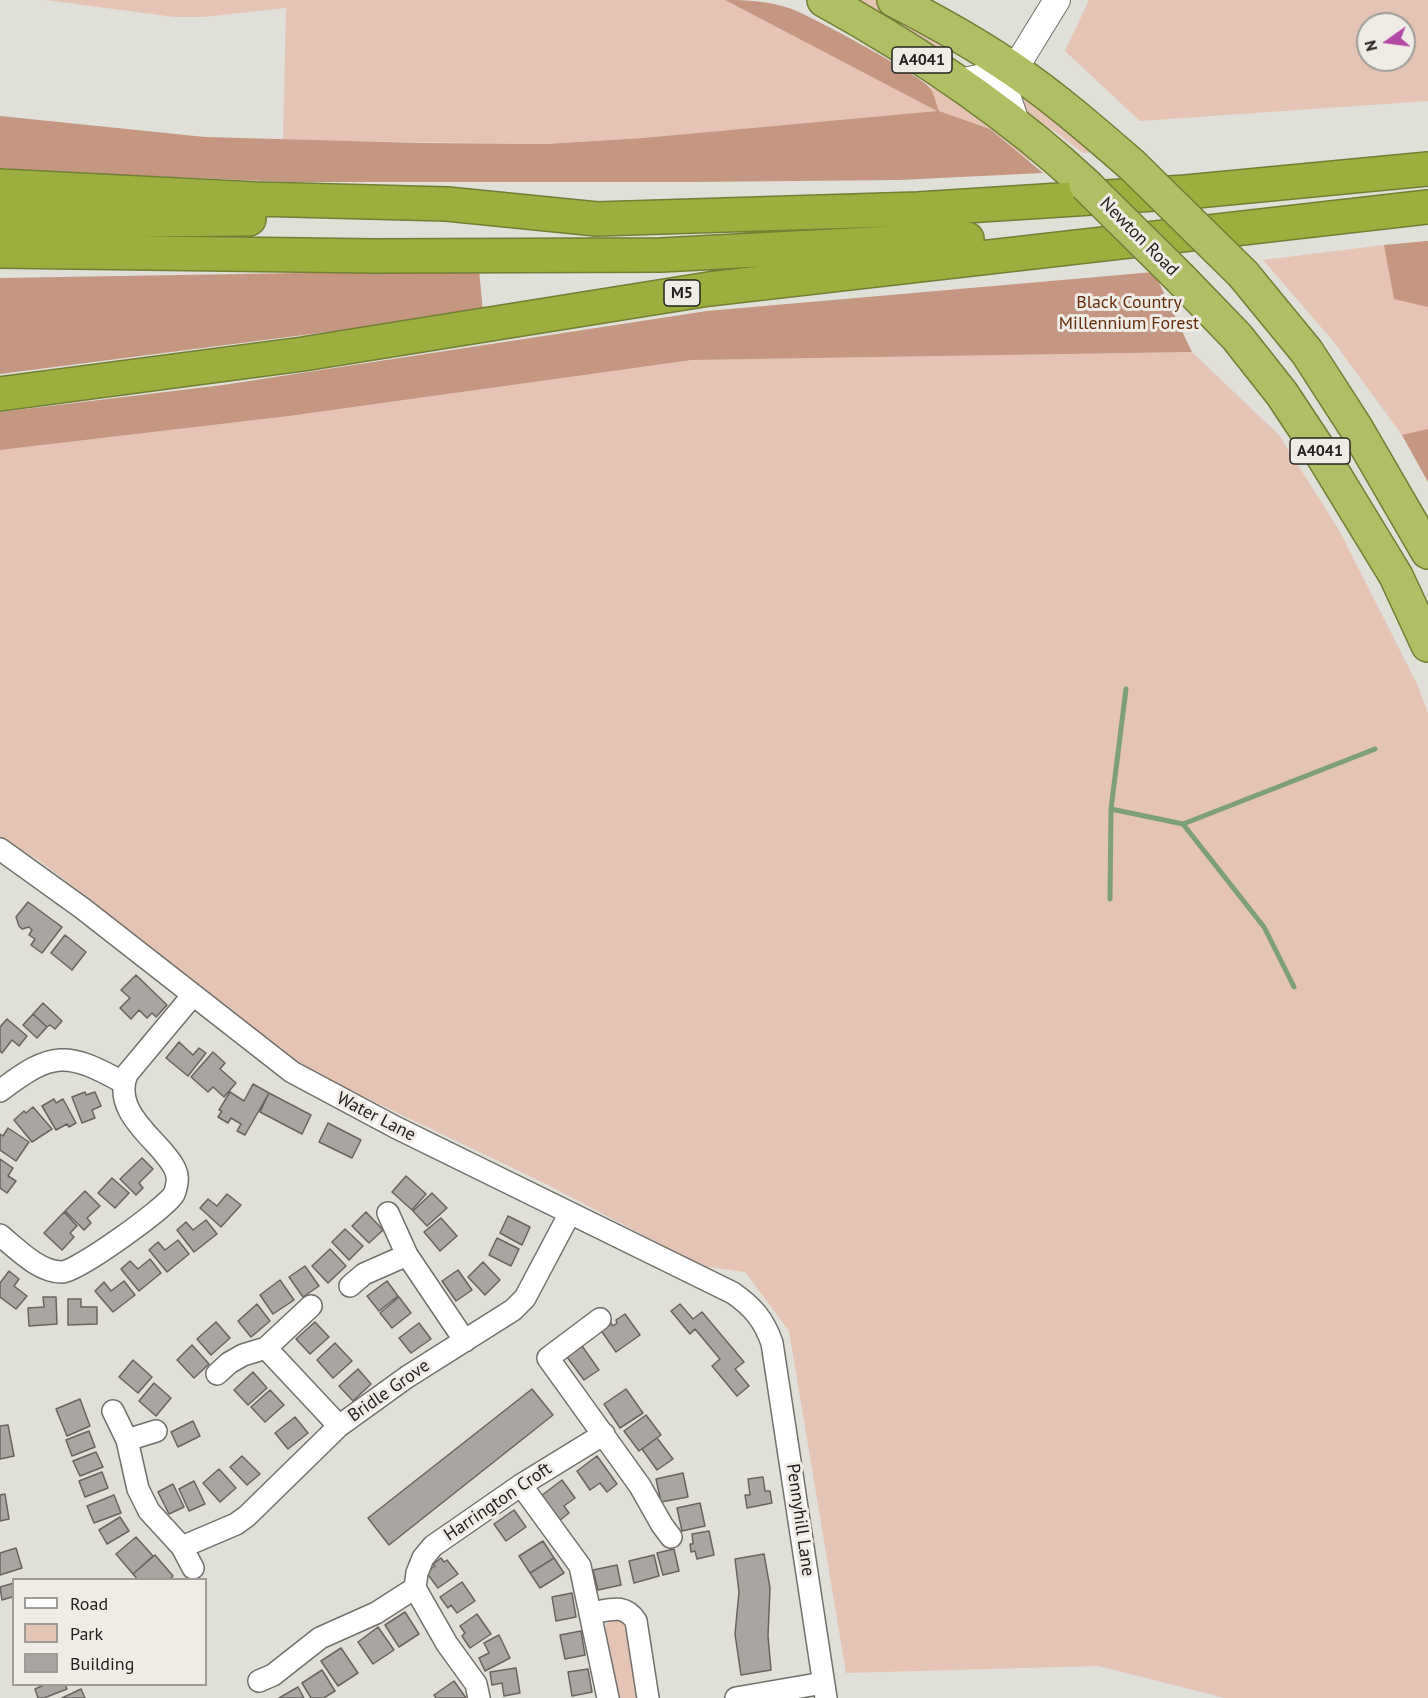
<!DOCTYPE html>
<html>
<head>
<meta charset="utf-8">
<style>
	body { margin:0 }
	#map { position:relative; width:1428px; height:1698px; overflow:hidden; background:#e0dfd8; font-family:"PT Sans",sans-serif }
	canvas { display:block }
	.legend { position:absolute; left:12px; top:1578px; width:195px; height:108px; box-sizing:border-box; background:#eeece5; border:2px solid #9d9c97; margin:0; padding:8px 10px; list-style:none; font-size:18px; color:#242321 }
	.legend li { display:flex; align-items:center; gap:12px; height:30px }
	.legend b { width:30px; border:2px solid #9d9c97 }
	.north { position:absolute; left:1356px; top:12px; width:60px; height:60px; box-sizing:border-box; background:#eeece5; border:2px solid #9d9c97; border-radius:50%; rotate:256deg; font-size:16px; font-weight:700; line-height:24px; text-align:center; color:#242321 }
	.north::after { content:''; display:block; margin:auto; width:21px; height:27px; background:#b548a7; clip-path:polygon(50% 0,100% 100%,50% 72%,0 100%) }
</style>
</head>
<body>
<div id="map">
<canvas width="1428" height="1698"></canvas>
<ul class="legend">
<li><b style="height:8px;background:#fff"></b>Road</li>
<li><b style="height:16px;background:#e5c4b5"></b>Park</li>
<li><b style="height:16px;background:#a9a5a0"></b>Building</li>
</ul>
<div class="north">N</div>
</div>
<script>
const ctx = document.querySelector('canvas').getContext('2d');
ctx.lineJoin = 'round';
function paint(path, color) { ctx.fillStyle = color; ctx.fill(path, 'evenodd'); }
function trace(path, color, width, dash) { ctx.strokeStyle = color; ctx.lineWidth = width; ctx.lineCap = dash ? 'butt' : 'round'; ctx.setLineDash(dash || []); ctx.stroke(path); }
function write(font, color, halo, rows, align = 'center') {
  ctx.font = font + ' "PT Sans",sans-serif'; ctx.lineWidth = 6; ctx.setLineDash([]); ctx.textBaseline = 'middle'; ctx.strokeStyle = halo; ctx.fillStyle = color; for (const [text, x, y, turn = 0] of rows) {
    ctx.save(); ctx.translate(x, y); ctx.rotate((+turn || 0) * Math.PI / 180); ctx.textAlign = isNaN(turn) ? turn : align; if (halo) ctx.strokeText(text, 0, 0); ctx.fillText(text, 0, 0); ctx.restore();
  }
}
paint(new Path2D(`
	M46,0H725L938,111L931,87L937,89L940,84L1035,155L1029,161L990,129L938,111L643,138L546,144L283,140L286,8L203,17H174Z
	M839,0H883L941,37V60Z
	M1089,0H1428V101L1140,121L1065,51ZM1368,24H1404V60H1368Z
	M1011,81L1099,152L1083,153L1057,133L1020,109Z
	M1428,241V482L1402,435L1333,341L1263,260L1384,245Z
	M1192,352L1279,435L1339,530L1418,686L1428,713V1698H1225L1098,1666L846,1673L789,1331L745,1272L702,1266L548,1185L304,1068L201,991L87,897L38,860L0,837V450L289,416L692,360Z
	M618,1617L625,1619L641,1698H617L605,1631L606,1624Z`), '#e5c4b5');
paint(new Path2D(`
	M725,0C747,0 768,1 789,8C808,14 924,77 931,89C935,96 936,104 939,111L990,129L1043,173L899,180L693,182H287L53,172L0,168V116L205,137L422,143L546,144L643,138L937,111Z
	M1428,241V307L1394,299L1384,245Z
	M479,270L483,312L0,374V278Z
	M1154,272L1192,352L692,360L289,416L0,450V412L223,385L707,311Z
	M1428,429V482L1402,435Z`), '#c59782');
trace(new Path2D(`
	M1111,809L1183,824L1375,749
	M1183,824L1264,927L1294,987
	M1110,899L1111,809L1126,689`), '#7e9f7b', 5);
const building = new Path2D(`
	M28,902L62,927L42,953L31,945L35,939L29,935L32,930L29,927L22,929L19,926L16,917Z
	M65,935L86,952L72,970L51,953Z
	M136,975L167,1005L156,1017L152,1013L147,1018L139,1010L131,1019L120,1008L130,998L121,990Z
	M43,1003L62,1021L55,1029L50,1025L47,1027L33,1014Z
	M33,1014L47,1027L37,1038L23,1025Z
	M7,1019L27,1036L19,1046L12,1040L2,1053L0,1051V1027Z
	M179,1042L193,1055L199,1048L206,1053L188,1076L166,1058Z
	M213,1052L225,1063L220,1069L236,1083L224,1097L213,1087L208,1092L191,1077Z
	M253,1084L269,1093L245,1135L237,1131L241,1124L231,1118L228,1123L218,1117L222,1111L219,1110L230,1092L244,1101Z
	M85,1092L86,1095L95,1092L101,1106L92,1110L95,1118L82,1123L72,1097Z
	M269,1093L311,1115L302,1134L260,1112Z
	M54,1099L56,1103L63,1099L76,1123L69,1127L67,1124L56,1130L42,1106Z
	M33,1107L52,1129L32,1142L14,1120L24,1111L26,1113Z
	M328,1123L361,1140L352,1158L319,1142Z
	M8,1128L29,1142L16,1161L0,1150V1134L3,1136Z
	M142,1158L153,1169L139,1183L143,1188L136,1195L120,1179Z
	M0,1159L13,1168L8,1176L16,1181L7,1193L0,1188Z
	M406,1176L426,1194L412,1210L392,1192Z
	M112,1178L129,1193L115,1208L98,1193Z
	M85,1191L100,1206L87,1218L91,1223L84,1230L65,1211Z
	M432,1193L447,1208L427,1226L413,1211Z
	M227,1194L241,1205L221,1227L200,1208L208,1199L217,1206Z
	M64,1212L77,1226L70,1233L74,1237L62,1250L44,1233Z
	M366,1212L383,1230L369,1243L352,1226Z
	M508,1216L530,1227L522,1245L500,1233Z
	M441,1218L457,1236L440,1251L424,1232Z
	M206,1220L217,1234L194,1252L177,1230L186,1222L193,1230Z
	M345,1229L363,1246L349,1260L332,1242Z
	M497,1238L519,1249L511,1266L489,1255Z
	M178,1240L189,1254L167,1272L149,1250L158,1242L165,1250Z
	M330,1249L346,1266L328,1283L312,1266Z
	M150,1259L161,1273L139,1291L121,1269L130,1261L138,1269Z
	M483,1262L500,1280L485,1295L468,1277Z
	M305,1266L319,1286L303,1297L289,1277Z
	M458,1270L472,1290L456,1301L442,1281Z
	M9,1271L19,1279L14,1286L27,1296L16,1309L0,1297V1283Z
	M280,1280L294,1300L273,1314L260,1295Z
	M124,1281L135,1295L113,1312L95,1291L104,1282L111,1291Z
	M387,1281L398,1296L379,1311L367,1296Z
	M43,1297H56L57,1324L29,1326L28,1308L44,1307Z
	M399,1297L411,1313L392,1328L380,1313Z
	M68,1299H81V1307H97V1324L68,1325Z
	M257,1304L270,1321L251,1337L238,1321Z
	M680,1304L693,1319L702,1312L744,1362L735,1369L749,1386L737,1396L712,1366L720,1359L695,1329L690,1334L671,1311Z
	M625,1314L640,1335L616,1352L600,1329L610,1322L613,1326L617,1323L616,1320Z
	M216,1322L230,1338L211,1355L197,1339Z
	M315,1322L329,1337L310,1354L296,1339Z
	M419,1323L431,1339L411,1353L399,1338Z
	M335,1343L352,1361L333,1378L317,1360Z
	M192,1345L209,1364L194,1378L177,1360Z
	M582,1346L599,1370L584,1380L567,1357Z
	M133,1360L152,1377L138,1393L119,1377Z
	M358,1369L371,1384L353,1401L339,1386Z
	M253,1372L267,1388L248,1405L234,1390Z
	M154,1383L171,1398L156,1416L139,1401Z
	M532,1389L553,1415L389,1545L368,1518Z
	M626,1389L643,1413L620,1428L604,1404Z
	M270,1390L284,1405L265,1422L251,1407Z
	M80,1399L90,1426L67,1436L56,1409Z
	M646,1415L661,1435L639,1451L624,1431Z
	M295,1417L308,1433L288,1449L275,1433Z
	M193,1421L200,1436L178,1447L171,1432Z
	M8,1425L14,1456L0,1459V1426Z
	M89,1431L95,1447L72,1456L66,1440Z
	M657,1438L673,1459L657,1470L642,1449Z
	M96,1452L103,1467L80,1476L73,1461Z
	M242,1456L260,1474L247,1485L230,1467Z
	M597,1456L617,1484L607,1492L600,1483L590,1490L577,1471Z
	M219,1469L236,1488L220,1502L203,1483Z
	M102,1472L108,1488L85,1497L79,1481Z
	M683,1473L688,1497L661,1502L656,1479Z
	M763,1477L765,1491H770L772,1503L747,1508L745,1495H750L748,1479Z
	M562,1480L575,1498L564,1506L569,1513L559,1521L541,1496Z
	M194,1481L205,1504L189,1511L179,1489Z
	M173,1484L184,1507L169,1514L158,1492Z
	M5,1494L9,1519L0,1521V1495Z
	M114,1495L121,1513L94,1523L87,1506Z
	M700,1503L705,1526L682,1531L677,1508Z
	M514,1510L526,1527L506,1541L494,1524Z
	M120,1517L129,1531L107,1544L99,1530Z
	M709,1531L714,1555L697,1559L695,1551L691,1552L690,1544H693L692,1534Z
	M136,1537L153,1556L133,1574L116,1554Z
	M543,1541L554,1558L530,1573L519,1556Z
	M16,1548L22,1568L0,1575V1553Z
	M674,1549L679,1571L663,1575L657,1553Z
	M764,1554L770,1588L768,1636L771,1670L741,1675L735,1634L739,1592L735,1559Z
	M155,1555L173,1576L169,1580H138L133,1574Z
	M654,1555L659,1576L634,1583L629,1561Z
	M441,1558L444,1562L447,1560L458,1574L438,1588L426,1572L435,1566L433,1564Z
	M554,1558L564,1573L540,1588L530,1573Z
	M617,1565L621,1585L598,1590L593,1570Z
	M462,1582L475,1601L457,1613L451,1605L448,1608L440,1597Z
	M14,1583V1601L12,1597L2,1600L0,1587Z
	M572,1593L576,1617L556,1621L552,1597Z
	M405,1612L419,1634L399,1647L385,1625Z
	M477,1614L491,1634L470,1648L462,1636L465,1633L460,1626Z
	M378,1627L394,1650L373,1664L358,1642Z
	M581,1631L585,1655L565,1659L560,1635Z
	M499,1635L510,1658L485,1671L479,1658L489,1653L484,1643Z
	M341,1648L358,1673L338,1686L321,1661Z
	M516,1668L520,1693L504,1696L502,1683L492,1685L490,1672Z
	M588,1669L592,1692L572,1696L568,1672Z
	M322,1670L335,1691L324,1698H311L302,1683Z
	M454,1681L466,1698H436L434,1695Z
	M46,1684H65L67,1689L44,1698H38L35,1689Z
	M298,1687L304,1698H279Z
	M81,1689L85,1698H62Z`);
paint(building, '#a9a5a0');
trace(building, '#696460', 1.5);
const minor = new Path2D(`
	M0,849L82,908L292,1072L395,1127L733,1293C753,1307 764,1320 772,1343L826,1698
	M0,1091C52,1051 67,1051 124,1083
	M388,1213L407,1255L465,1341
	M0,1235C17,1249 39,1272 62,1272C77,1272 167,1207 174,1194C176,1190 178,1180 177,1176C176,1167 168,1158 163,1152C144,1130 114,1106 127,1074L193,995
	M350,1286L364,1274L407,1255
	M600,1319L548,1358L640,1486L662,1525L671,1537
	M266,1348L339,1426
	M217,1374L229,1363L243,1355L266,1348L311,1306
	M113,1411L127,1440L138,1489L149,1511L182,1547L193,1568
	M127,1440L156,1431
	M521,1485L580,1566L608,1698
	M182,1547L236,1524L247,1516L339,1426L407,1377L513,1310L525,1298L570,1213
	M591,1613C610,1610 624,1603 636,1621L648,1698
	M259,1681L273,1675L320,1638L376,1613L415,1588
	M479,1698L476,1684L447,1644L415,1588L417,1573L423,1558L433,1546L521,1485L604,1434
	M736,1698L823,1683`);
const tertiary = new Path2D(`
	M956,83L1014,70
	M1017,125L1006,92L1014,70L1057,0`);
const trunk = new Path2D(`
	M824,0C918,52 1008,112 1086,185
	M894,0C935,21 975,43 1014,70C1055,98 1094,132 1132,165
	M1243,274L1307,352L1356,428L1428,552
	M1181,279L1237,337L1282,394L1321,453L1396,576L1428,645`);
const motorway = new Path2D(`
	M0,186L255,199L447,204L597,219L918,209L1186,192L1428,169
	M0,218L125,220L249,219
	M0,251L375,256L661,255L967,239
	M0,394L303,354L709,289L1428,207`);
trace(minor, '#72706a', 24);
trace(tertiary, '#72706a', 28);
trace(trunk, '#727e34', 36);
trace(motorway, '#727e34', 36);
trace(minor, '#fff', 21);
trace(tertiary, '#fff', 26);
trace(trunk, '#b0bf64', 33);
trace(motorway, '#9caf3e', 33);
const trunkBridge = new Path2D(`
	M1132,165L1243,274
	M1086,185L1181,279`);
trace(trunkBridge, '#727e34', 36, []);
trace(trunkBridge, '#b0bf64', 33);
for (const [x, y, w] of [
	[922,60,60],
	[682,293,36],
	[1320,451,60]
]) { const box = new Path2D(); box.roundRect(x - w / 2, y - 13, w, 26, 4.5); ctx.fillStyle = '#eeece5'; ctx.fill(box); trace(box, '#242321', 1.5); }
write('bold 16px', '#242321', null, [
	["A4041",922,60],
	["M5",682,293],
	["A4041",1320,451]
]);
write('18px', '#242321', '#eeece5', [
	["Newton Road",1139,237,45],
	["Water Lane",376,1117,27],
	["Bridle Grove",389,1391,-35],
	["Harrington Croft",498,1502,-34],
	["Pennyhill Lane",800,1520,82]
]);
write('18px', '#662d0d', '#eeece5', [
	["Black Country",1129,303],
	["Millennium Forest",1129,324]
]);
</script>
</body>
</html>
